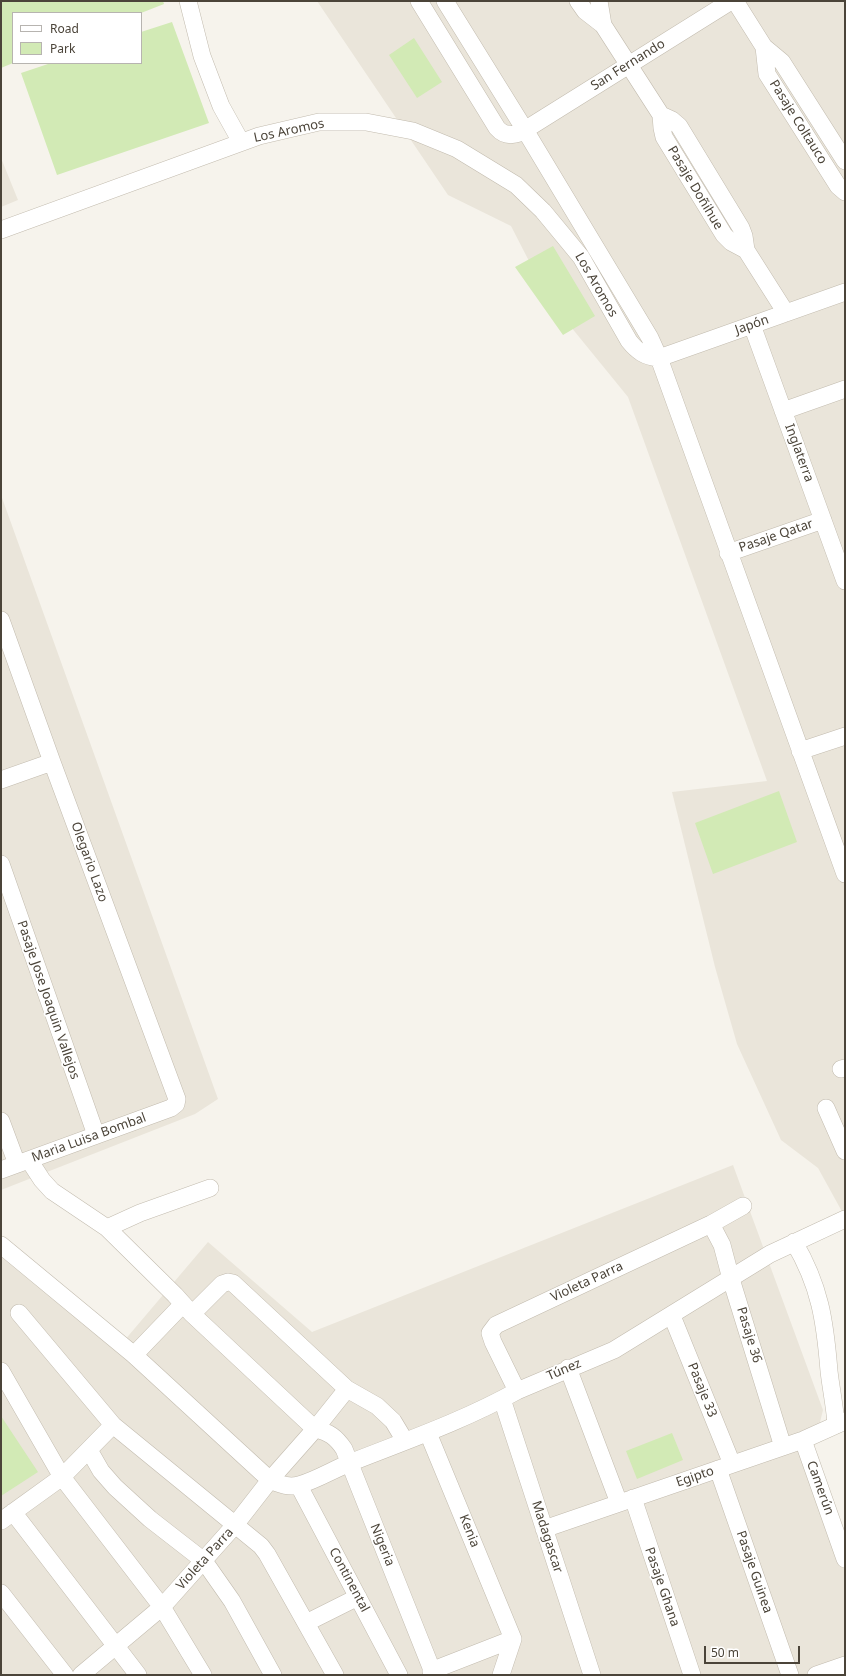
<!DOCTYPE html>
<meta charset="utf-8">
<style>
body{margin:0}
#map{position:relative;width:846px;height:1676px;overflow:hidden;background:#f6f3ec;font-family:"Noto Sans",sans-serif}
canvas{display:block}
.frame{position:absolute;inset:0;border:2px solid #4b4439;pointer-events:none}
.legend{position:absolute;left:12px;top:12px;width:130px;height:52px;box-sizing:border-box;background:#fff;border:1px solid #b7b4b0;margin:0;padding:5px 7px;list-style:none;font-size:12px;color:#4b4439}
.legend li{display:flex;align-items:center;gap:8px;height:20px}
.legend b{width:20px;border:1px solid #b7b4b0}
.scale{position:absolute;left:704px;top:1646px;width:96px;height:18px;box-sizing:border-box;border:2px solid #4b4439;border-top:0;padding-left:5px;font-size:12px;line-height:14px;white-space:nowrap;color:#4b4439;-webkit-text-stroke:3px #fff;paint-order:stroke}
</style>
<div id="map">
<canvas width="846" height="1676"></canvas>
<div class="frame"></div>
<ul class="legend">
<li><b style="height:5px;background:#fff"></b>Road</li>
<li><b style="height:11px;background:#d2eab5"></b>Park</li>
</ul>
<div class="scale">50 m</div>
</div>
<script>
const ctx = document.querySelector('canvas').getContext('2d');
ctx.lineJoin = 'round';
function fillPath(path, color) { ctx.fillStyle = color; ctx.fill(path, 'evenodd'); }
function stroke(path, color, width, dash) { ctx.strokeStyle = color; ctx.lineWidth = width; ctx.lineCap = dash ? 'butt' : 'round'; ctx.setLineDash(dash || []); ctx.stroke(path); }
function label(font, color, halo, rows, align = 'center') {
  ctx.font = font + ' "Noto Sans",sans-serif'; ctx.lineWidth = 3.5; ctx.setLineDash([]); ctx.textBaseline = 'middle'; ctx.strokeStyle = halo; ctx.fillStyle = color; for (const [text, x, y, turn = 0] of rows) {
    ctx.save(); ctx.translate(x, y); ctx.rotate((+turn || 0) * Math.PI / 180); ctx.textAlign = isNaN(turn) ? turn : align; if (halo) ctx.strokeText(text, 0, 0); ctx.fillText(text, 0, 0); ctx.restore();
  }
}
fillPath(new Path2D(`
 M317,1H845V1217L818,1168L781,1140L737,1044L715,967L672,792L767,781L628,397L549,300L511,226L448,195Z
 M1,158L18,200L1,207Z
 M1,495L218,1099L195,1114L1,1190Z
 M733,1165L823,1410L812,1455L845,1546V1675H1V1244L118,1348L208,1242L312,1332Z`), '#eae5da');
fillPath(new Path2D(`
 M1,1H163L164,4L141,13H13V63L1,68Z
 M172,22L209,123L57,175L21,73L51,63H141V32Z
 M414,38L442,82L417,98L389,55Z
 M553,246L595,316L563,335L515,267Z
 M779,791L797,842L713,874L695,823Z
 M1,1416L38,1472L1,1496Z
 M672,1433L683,1460L637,1479L626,1451Z`), '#d2eab5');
const minor = new Path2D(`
 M188,1L202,56L221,106L241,142
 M419,1L497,128C503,135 511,136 520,133L731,1
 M445,1L525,130L650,338L659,358L845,874
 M578,1L585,11L603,25L661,115L662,128L664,137L724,235L731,242L746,250
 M599,1L603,25
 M735,1L764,47L782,62L845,161
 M764,47L767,74L838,186L845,192
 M661,115L672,120L679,126L741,228L744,236L746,250L786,313
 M1,230L259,136L319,122H366L413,131L457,149L516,185L543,211L581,257L629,341C637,351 645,357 659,358L845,292
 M752,325L845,581
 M783,411L845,389
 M728,553L823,520
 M1,620L52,762L177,1099L176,1104L171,1108L1,1170
 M800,751L845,736
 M1,780L52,762
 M1,864L96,1135
 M841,1069L845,1068
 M826,1108L845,1151
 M1,1121L17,1164
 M29,1160L42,1180L52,1191L107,1228L175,1295L192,1314L315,1429
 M711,1224L722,1245L731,1279L783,1447
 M107,1228L140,1213L210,1188
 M794,1242C820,1286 825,1321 829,1371C831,1389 835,1407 836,1425
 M1,1245L134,1355L270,1480C280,1484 288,1488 299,1485C317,1480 334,1469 352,1462C408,1440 465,1420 517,1391L614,1350L770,1254L845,1219
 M19,1313L113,1425L261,1546L267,1554L335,1675
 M672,1316L732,1464
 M134,1355L183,1304
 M568,1368L619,1503
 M1,1371L62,1477L162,1607L203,1675
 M347,1389L377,1406L393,1421L405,1441
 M517,1391L493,1342L490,1333L496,1325L711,1224L743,1206
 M502,1399L592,1675
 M315,1429C329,1432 336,1437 344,1449L434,1675
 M428,1433L513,1639
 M803,1440L845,1559
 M89,1450L101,1471L115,1487L150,1519L204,1561L232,1601L273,1675
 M718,1469L790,1675
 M299,1486L399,1675
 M633,1498L692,1675
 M13,1512L138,1675
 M1,1521L62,1477L113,1425
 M544,1529L803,1440L845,1421
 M1,1593L65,1675
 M306,1623L358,1597
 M431,1671L513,1639L501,1675
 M81,1675L162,1607L235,1525L270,1480L315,1429L347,1389L233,1283L228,1282L222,1284L192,1314
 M816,1675L845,1665`);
stroke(minor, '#c2bbae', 18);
stroke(minor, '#fff', 17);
label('13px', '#4b4439', '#fff', [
 ["San Fernando",628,65,-32],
 ["Pasaje Coltauco",798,122,58],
 ["Los Aromos",289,131,-12],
 ["Pasaje Doñihue",695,188,59],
 ["Los Aromos",596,285,60],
 ["Japón",752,325,-19],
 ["Inglaterra",799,453,70],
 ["Pasaje Qatar",776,536,-19],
 ["Olegario Lazo",89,862,70],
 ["Pasaje Jose Joaquin Vallejos",48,1000,71],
 ["Maria Luisa Bombal",89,1138,-20],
 ["Violeta Parra",587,1282,-25],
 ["Pasaje 36",749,1335,73],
 ["Túnez",564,1370,-23],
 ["Pasaje 33",702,1390,68],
 ["Egipto",695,1477,-19],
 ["Camerún",820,1488,70],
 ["Kenia",469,1531,68],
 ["Madagascar",547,1537,72],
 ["Nigeria",382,1545,68],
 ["Violeta Parra",205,1559,-48],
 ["Pasaje Guinea",754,1572,71],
 ["Continental",349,1580,62],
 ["Pasaje Ghana",662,1587,71]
]);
</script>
